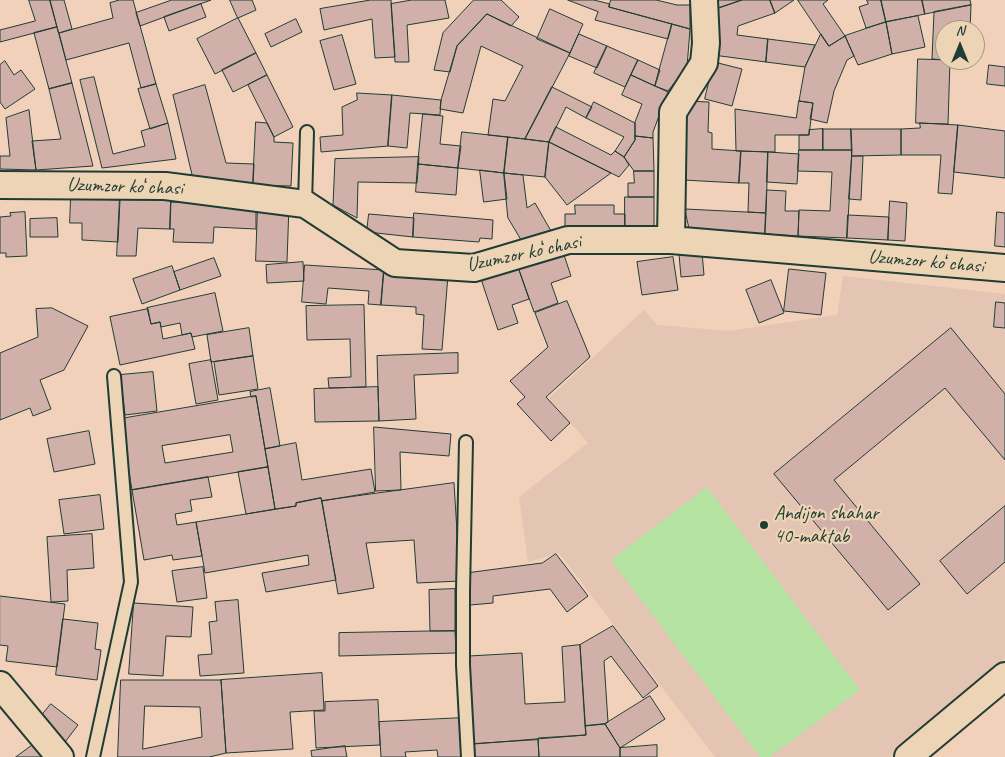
<!DOCTYPE html>
<meta charset="utf-8">
<style>
body{margin:0}
#map{position:relative;width:1005px;height:757px;overflow:hidden;background:#f1d1ba;font-family:Caveat,sans-serif}
canvas{display:block}
.north{position:absolute;left:935px;top:20px;width:50px;height:50px;box-sizing:border-box;background:#edd4b5;border:1px solid #9b9881;border-radius:50%;rotate:0deg;font-size:14px;font-weight:700;line-height:20px;text-align:center;color:#1f3d34}
.north::after{content:'';display:block;margin:auto;width:18px;height:22px;background:#1f3d34;clip-path:polygon(50% 0,100% 100%,50% 72%,0 100%)}
</style>
<div id="map">
<canvas width="1005" height="757"></canvas>
<div class="north">N</div>
</div>
<script>
const ctx = document.querySelector('canvas').getContext('2d');
ctx.lineJoin = 'round';
function fillPath(path, color) { ctx.fillStyle = color; ctx.fill(path, 'evenodd'); }
function stroke(path, color, width, dash) { ctx.strokeStyle = color; ctx.lineWidth = width; ctx.lineCap = dash ? 'butt' : 'round'; ctx.setLineDash(dash || []); ctx.stroke(path); }
function label(font, color, halo, rows, align = 'center') {
  ctx.font = font + ' Caveat,sans-serif'; ctx.lineWidth = 4.5; ctx.setLineDash([]); ctx.textBaseline = 'middle'; ctx.strokeStyle = halo; ctx.fillStyle = color; for (const [text, x, y, turn = 0] of rows) {
    ctx.save(); ctx.translate(x, y); ctx.rotate((+turn || 0) * Math.PI / 180); ctx.textAlign = isNaN(turn) ? turn : align; if (halo) ctx.strokeText(text, 0, 0); ctx.fillText(text, 0, 0); ctx.restore();
  }
}
fillPath(new Path2D(`
 M843,276L1005,294V658L890,757H715L559,553L528,562L519,497L588,443L549,398L644,310L657,325L729,331L837,315Z`), '#e4c4b2');
fillPath(new Path2D(`
 M707,487L860,690L770,757H760L611,560Z`), '#b5e3a1');
const building = new Path2D(`
 M29,0H50L57,27L0,42V30L35,21Z
 M50,0H64L72,29L59,33Z
 M120,0H133L156,84L141,88L129,43L66,60L59,33L113,18L110,3Z
 M172,0H211L140,26L136,13Z
 M230,0H252L256,10L238,18Z
 M371,0H391L395,57L375,58L372,19L324,30L320,9Z
 M412,0H445L449,18L407,25L409,62H395L391,4Z
 M474,0H501L519,17L511,26L487,14L457,46L450,72L434,70L443,33Z
 M568,0H594L610,4L609,7L672,24L668,39L595,20L598,12Z
 M611,0H656L677,5H690V29L609,7Z
 M712,0H742L713,10Z
 M742,0H770L775,13L738,26L737,35L768,39L766,62L713,55V10Z
 M770,0H794L775,13Z
 M798,0H828L823,4L845,36L829,46Z
 M867,0H881L886,22L866,28L859,7L868,4Z
 M881,0H922L925,14L886,22Z
 M922,0H970L971,5L925,14Z
 M201,4L206,17L169,31L164,17Z
 M971,5L970,30H945V60L932,59L934,12Z
 M550,9L583,24L570,53L537,39Z
 M487,14L570,53L525,139L488,135L493,99L505,101L523,66L481,46L463,113L440,109L441,100L457,46Z
 M918,16L925,47L892,54L886,22Z
 M238,18L256,53L215,74L197,39Z
 M296,19L302,32L271,47L265,34Z
 M886,22L892,54L858,65L845,36Z
 M672,24L690,29L687,67L668,91L655,86Z
 M57,27L72,83L49,89L34,33Z
 M579,34L607,46L597,68L569,56Z
 M821,34L829,46L845,36L854,56L847,60L834,91L827,123L810,119L813,103L799,101L805,67Z
 M342,35L356,84L334,90L320,41Z
 M768,39L815,45L805,67L766,62Z
 M607,46L638,60L625,87L594,73Z
 M256,53L267,75L233,92L222,70Z
 M918,59L950,60L948,124L916,123Z
 M638,60L660,70L655,86L631,75Z
 M5,61L14,75L21,70L35,89L5,109L0,102V65Z
 M714,62L742,69L732,106L705,99Z
 M989,65L1005,67V86L987,84Z
 M267,75L293,127L274,137L248,85Z
 M631,75L668,92L653,132V138L635,136V122L642,104L622,95Z
 M94,77L113,154L145,146L141,131L168,123L176,159L102,168L80,80Z
 M72,83L93,166L36,170L32,141L61,139L49,89Z
 M156,84L168,123L150,129L138,89Z
 M205,85L226,163L254,164L253,185L194,183L173,95Z
 M552,87L592,107L586,118L566,107L549,142L525,139Z
 M357,93L392,95L388,146L321,152L320,137L343,135L342,107L357,100Z
 M392,95L441,100L440,115L410,113L407,148L388,146Z
 M686,101L709,102L708,132L712,133V149L741,151L739,183L683,180Z
 M799,101L813,103L809,135H775V152L736,151L735,109L796,118Z
 M594,102L635,123V140L624,157L615,151L624,137L586,118Z
 M29,110L36,170L0,169V156H10L6,118Z
 M423,114L443,116L440,144L461,146L458,168L418,164Z
 M256,122L267,123L274,137V142L293,143L291,186L253,185Z
 M920,123L958,125L952,194L938,193L941,155H901V129L920,128Z
 M958,125L1005,131V178L954,172Z
 M556,127L611,155L615,151L624,157L629,165L619,177L549,142Z
 M823,129V150H799V135H809V130Z
 M823,129H851L852,150H823Z
 M851,129H901V155L852,156Z
 M462,132L508,137L504,173L458,168Z
 M635,136L653,138L654,171H634L624,157L635,140Z
 M508,137L549,142L545,177L504,173Z
 M549,142L611,173L567,205L545,177Z
 M799,150H852L847,238L798,236L799,210L830,211L832,172L798,171Z
 M741,151L768,152L766,213L748,212L749,183H739Z
 M768,152L799,154L797,184L767,182Z
 M852,156H863L861,200L849,199Z
 M419,157L417,183L358,182L357,218L333,205L335,159Z
 M418,164L458,168L456,195L416,192Z
 M480,170L504,173L507,199L484,202Z
 M634,171H654V197H628V183H634Z
 M504,173L523,175L527,208L535,203L551,231L524,245L508,218Z
 M767,190L786,191L785,211H799L798,236L765,234Z
 M120,197L171,199L170,229L138,228L136,256H117Z
 M625,197H654V228H625Z
 M71,198L120,200L118,242L82,240V223H70Z
 M890,201L907,203L905,241L888,240Z
 M171,202L256,205V229L214,227L213,243L173,242L174,229H170Z
 M258,204L289,205L287,262L256,261Z
 M575,205H614V214H625V228H565V214H575Z
 M685,209L766,213L765,234L690,231Z
 M25,212L27,256L6,257V253H0V217L11,216L10,213Z
 M997,212L1005,213V247L995,246Z
 M414,213L493,220L492,239L480,238L479,242L413,237Z
 M369,214L414,218L413,237L367,232Z
 M848,215L889,217L888,240L847,238Z
 M57,218L58,237H30V219Z
 M563,252L571,276L551,283L558,303L534,312L518,267Z
 M702,252L704,275L681,277L679,254Z
 M673,257L678,290L642,295L637,262Z
 M214,258L221,276L180,290L174,272Z
 M303,262L304,281L267,283L266,265Z
 M305,265L384,270L381,305L368,304L369,291L328,288L326,304L302,302Z
 M172,266L180,290L142,304L133,279Z
 M518,267L529,299L512,305L518,323L498,330L481,279Z
 M789,269L826,273L821,315L784,311Z
 M384,270L448,275L442,350L422,349L424,315L416,314V307L381,305Z
 M771,280L784,313L759,323L746,290Z
 M215,293L223,331L192,337L191,333L182,335L180,323L161,327L160,322L151,324L147,308Z
 M567,301L590,357L546,397L570,423L551,441L517,404L525,397L510,381L548,347L535,313Z
 M996,302L1005,303V328L994,327Z
 M364,305L366,387L329,388L328,378L351,377L350,339L307,340L306,306Z
 M52,308L88,326L64,370L40,380L51,409L33,416L30,408L0,420V353L38,337L36,309Z
 M148,309L151,324L160,322L163,339L191,333L195,349L120,365L110,317Z
 M249,328L253,356L211,362L207,335Z
 M951,328L1005,394V460L945,388L834,480L920,584L888,610L774,474Z
 M458,353V373L414,375L416,419L379,421L377,356Z
 M253,356L258,389L219,395L214,362Z
 M211,360L218,400L196,404L189,364Z
 M153,372L157,411L125,415L120,375Z
 M378,387L379,421L315,422L314,389Z
 M270,388L280,446L265,449L256,396L251,397L250,392Z
 M256,396L268,467L132,490L120,419ZM230,435L233,452L165,463L162,446Z
 M374,427L451,434L449,456L400,452L401,490L376,491Z
 M89,431L95,464L54,472L47,439Z
 M296,443L302,480L371,469L375,492L322,501L321,498L296,503V506L275,509L265,449Z
 M268,467L275,509L246,514L238,472Z
 M208,477L212,497L190,500L192,511L175,514L177,525L196,522L202,556L173,560L172,555L144,560L132,490Z
 M454,483L460,581L417,583L414,540L366,543L374,588L338,594L322,501Z
 M100,495L104,529L64,534L59,500Z
 M321,498L336,580L266,592L262,573L309,565L308,555L205,573L196,522L296,506V503Z
 M1005,506V562L967,594L940,561Z
 M92,534L94,568L67,570L68,601L51,602L47,537Z
 M556,554L588,596L567,612L550,589L493,596V603L470,605L466,573L542,563Z
 M203,567L207,598L177,602L172,571Z
 M455,589V631H430L429,590Z
 M0,596L65,604L57,667L6,661L8,646L0,645Z
 M238,600L244,673L200,676L198,655L212,654L209,622L217,621L215,602Z
 M134,603L193,607L191,637L166,636L163,676L129,674Z
 M63,619L98,623L95,649L101,650L97,680L56,675Z
 M613,626L658,686L643,698L611,656L604,661L608,722L605,724L585,726L580,645Z
 M455,631L456,653L339,656V633Z
 M580,645L586,735L474,744L469,656L522,653L525,704L565,702L562,647Z
 M322,673L324,710L290,712L293,749L226,753L221,680Z
 M121,680H221L226,753L209,757H118ZM145,706L200,707L202,737L143,749Z
 M650,696L665,719L620,748L605,724Z
 M378,700L380,745L316,748L314,711H325V702Z
 M51,704L78,725L65,742L38,720Z
 M463,718L465,757H438L437,750L405,752L406,757H381L379,722Z
 M605,724L620,748V757H539L538,738L586,735L585,726Z
 M538,740L539,757H475L474,744Z
 M34,744L44,757H16Z
 M657,745V757H620V748Z
 M345,746L347,757H312L311,751Z`);
fillPath(building, '#d2b0aa');
stroke(building, '#1f3d34', 1);
const service = new Path2D(`
 M305,204L307,132
 M466,442L463,591V665L468,757
 M93,757L131,582L114,376`);
const minor = new Path2D(`
 M0,185L165,186L305,204L395,263L474,268L568,240H671L1005,268
 M671,240L673,112L704,63L706,43L704,0
 M0,685L60,757
 M908,757L1005,676`);
stroke(service, '#1f3d34', 16);
stroke(minor, '#1f3d34', 30);
stroke(service, '#edd4b5', 12);
stroke(minor, '#edd4b5', 26);
for (const [x, y, r, color] of [
 [764,525,5,"#1f3d34"]
]) { const dot = new Path2D(); dot.arc(x, y, r, 0, 2 * Math.PI); ctx.fillStyle = color; ctx.fill(dot); stroke(dot, '#edd4b5', 2); }
label('20px', '#1f3d34', '#edd4b5', [
 ["Uzumzor koʻchasi",125,187,2],
 ["Uzumzor koʻchasi",524,254,-12],
 ["Uzumzor koʻchasi",926,262,5]
]);
label('20px', '#1f3d34', '#edd4b5', [
 ["Andijon shahar",774,514],
 ["40-maktab",774,537]
], 'left');
</script>
